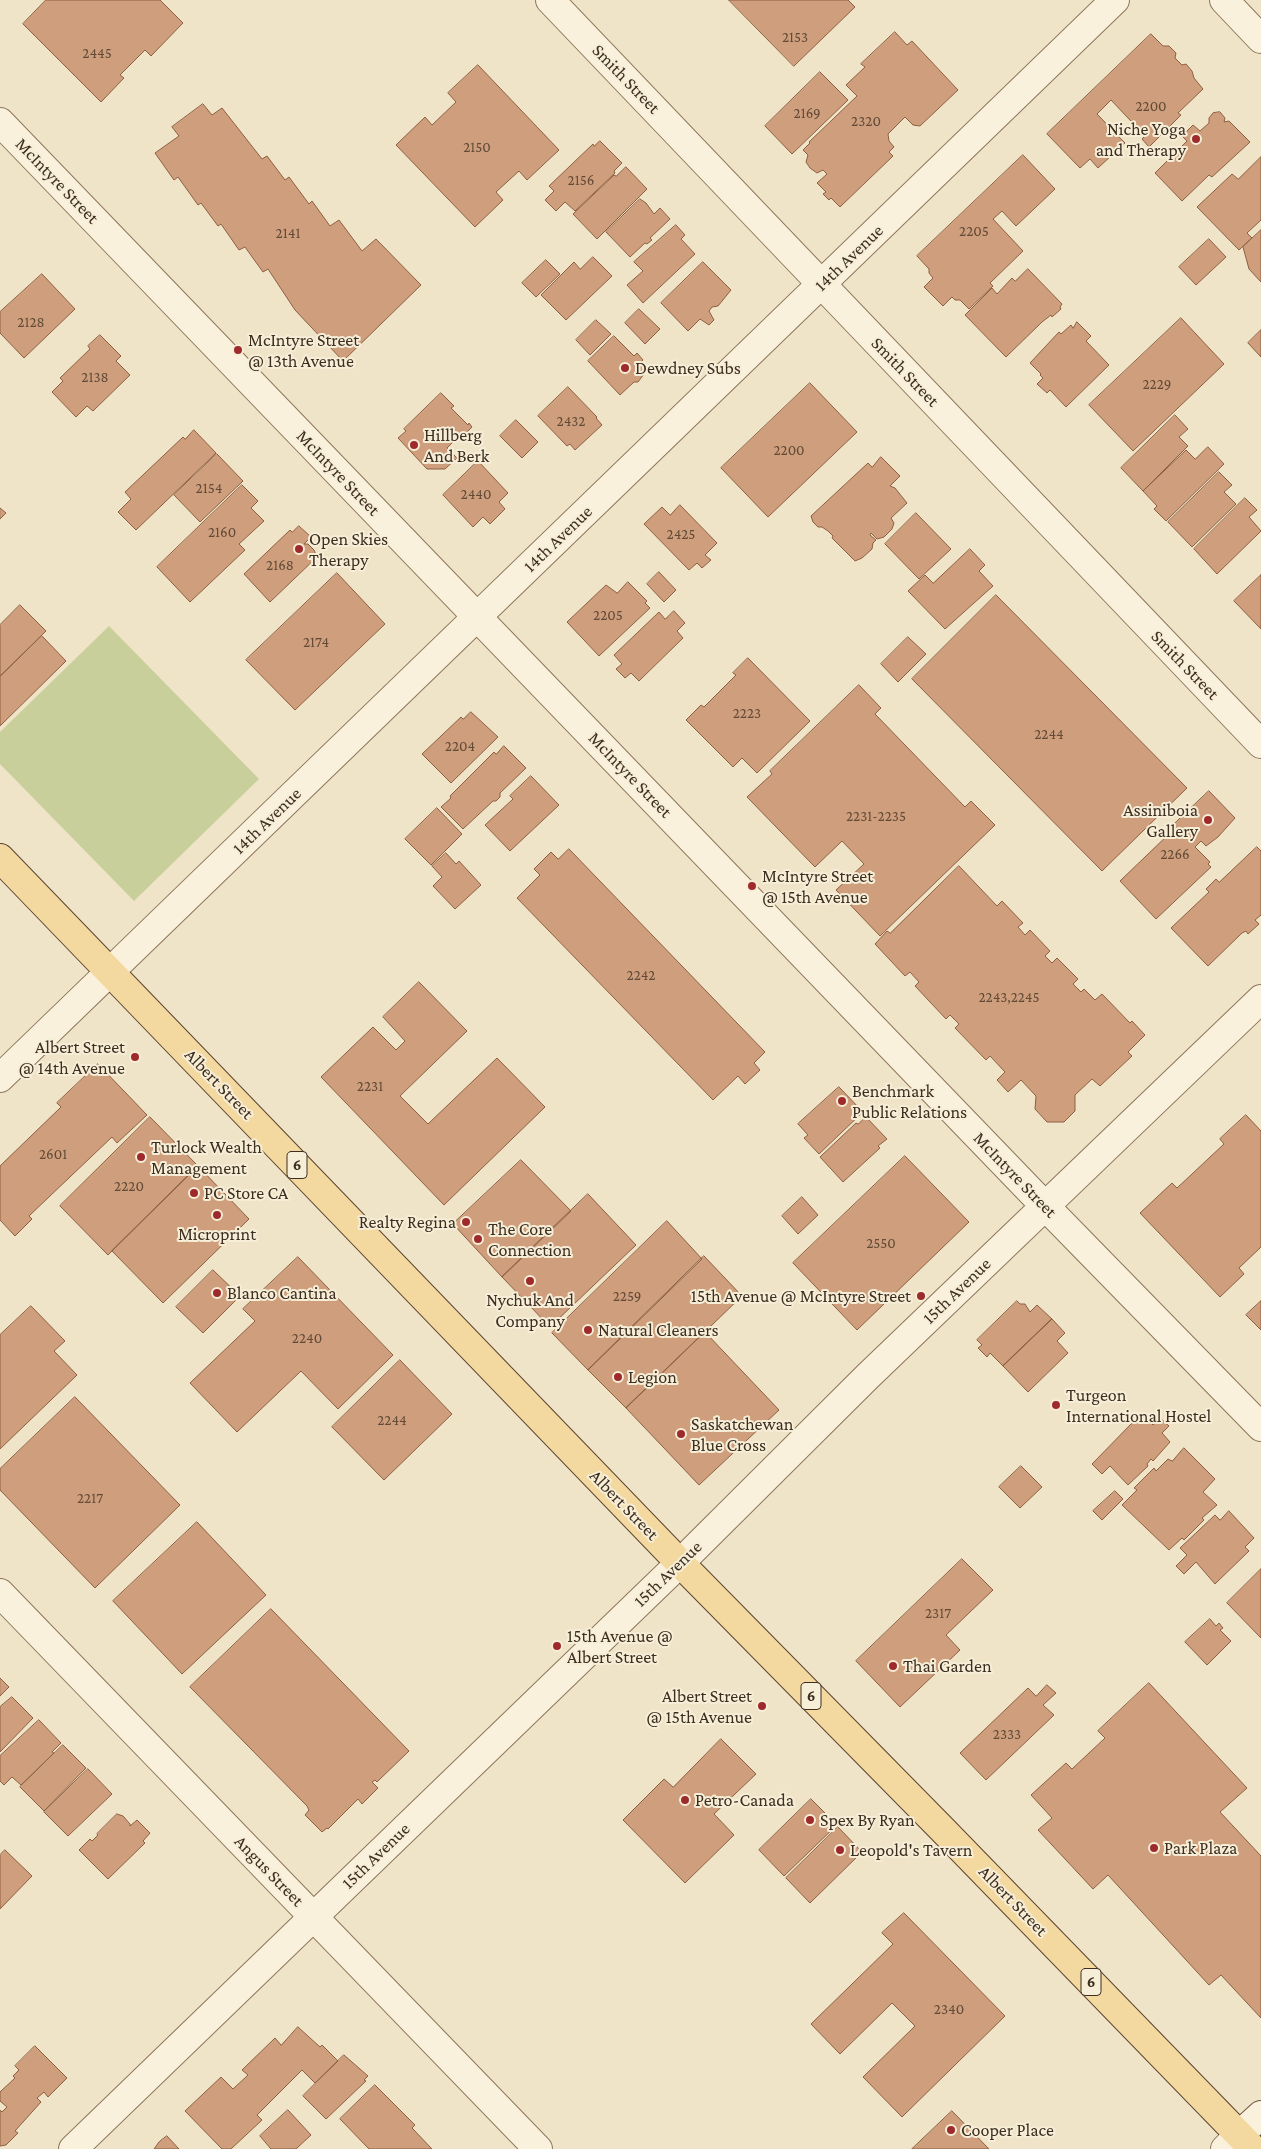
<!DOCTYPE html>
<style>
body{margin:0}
canvas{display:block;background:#f0e4c8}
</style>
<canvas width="1261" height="2149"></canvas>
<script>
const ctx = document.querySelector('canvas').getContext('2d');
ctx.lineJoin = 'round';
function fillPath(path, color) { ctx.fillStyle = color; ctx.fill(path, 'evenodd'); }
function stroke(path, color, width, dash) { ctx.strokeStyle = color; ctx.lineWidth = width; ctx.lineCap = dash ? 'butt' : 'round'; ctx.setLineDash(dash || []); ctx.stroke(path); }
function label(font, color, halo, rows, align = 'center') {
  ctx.font = font + ' "Crimson Pro",serif'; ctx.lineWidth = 4; ctx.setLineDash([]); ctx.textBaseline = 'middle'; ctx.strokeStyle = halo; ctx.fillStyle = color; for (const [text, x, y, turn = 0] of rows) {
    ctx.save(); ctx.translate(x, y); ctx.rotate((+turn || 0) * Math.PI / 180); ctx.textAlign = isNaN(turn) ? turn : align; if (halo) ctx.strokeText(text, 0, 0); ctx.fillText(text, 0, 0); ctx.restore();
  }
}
fillPath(new Path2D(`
 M109,626L259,779L134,901L0,764V732Z`), '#c9cf9b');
const building = new Path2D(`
 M46,0H160L183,23L151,56L145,50L120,75L124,78L101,102L23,24Z
 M729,0H848L855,7L794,66Z
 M895,32L907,45L912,41L958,90L920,126L913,125L905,117L888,134L889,141L894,147L889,152L893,156L840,207L831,198L829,200L823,194L826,192L817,183L827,174L823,170L817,173L810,168L806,162L808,155L803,150L810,143L809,142L857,96L846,85L865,67L861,64Z
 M1151,34L1163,46H1169L1176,53L1175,58L1182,65L1186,64L1192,71L1194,78L1203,89L1178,113L1181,115L1149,147L1142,139L1145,136L1111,100L1097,114L1125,143L1098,168L1090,159L1080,168L1047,134Z
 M478,65L559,150L527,180L519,171L496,192L503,200L475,227L396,145L425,117L432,125L456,102L448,93Z
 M820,72L848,100L792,154L765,126Z
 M203,104L212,115L222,108L262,159L267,156L285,180L289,177L309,204L312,201L330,226L339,220L362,251L376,239L421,285L343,361L295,310L268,269L263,272L245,247L239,250L221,224L218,226L201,203L198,205L178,177L174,180L155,153L179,136L172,127Z
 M1220,112L1225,118L1224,122L1229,121L1250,142L1212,177L1209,175L1182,201L1155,173L1187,141L1182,136L1193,125L1200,131L1209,123V118L1213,113Z
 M600,141L622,163L614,171L615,173L575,211L565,202L556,211L545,200L554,191L549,186L593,144L594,146Z
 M1023,155L1055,189L1016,226L1002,211L993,219L1023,251L990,283L993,286L969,309L960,300H955L952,297L943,306L924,287L933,278L929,273V269L917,256Z
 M1261,157V220L1247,233L1252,238L1239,250L1197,207L1232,174L1238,179Z
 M626,167L647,189L597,239L573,214L614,175L616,176Z
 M640,199L646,203L654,214L660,208L670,219L650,238L652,240L647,244L645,243L630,257L606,232Z
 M676,225L685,235L681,239L695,254L643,303L627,285L643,271L634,262Z
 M1261,230V282L1249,269L1243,247Z
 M1209,239L1226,257L1196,285L1179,267Z
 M593,257L612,276L566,320L541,295L574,262L580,269Z
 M546,260L560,274L536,297L522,283Z
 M703,262L731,290L718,306L712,307L709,311L714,320L709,325L700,319L688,331L661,303Z
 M1028,269L1062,304L1060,307L1061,309L1052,317L1051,315L1042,322L1006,357L965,315L992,288L997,294L1012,278L1015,281Z
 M42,274L75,309L24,358L0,333V312Z
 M639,309L660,329L645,344L625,323Z
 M1181,318L1224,364L1133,451L1089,405Z
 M596,320L611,334L590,355L576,340Z
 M1077,322L1091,336L1086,341L1109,365L1066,407L1050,390L1047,393L1037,384L1043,378L1040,375L1041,374L1030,363L1059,332L1061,334L1071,325L1073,328Z
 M1261,330V357L1248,343Z
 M100,335L121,356L116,361L130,375L93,411L87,406L76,417L52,392L63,381L60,378L90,349L88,346Z
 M614,336L634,356L637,353L643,360L640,363L647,370L638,382H634L620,395L588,361Z
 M810,383L857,432L768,517L721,468Z
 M568,387L597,417L596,418L602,425L575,450L570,444L567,446L538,416Z
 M441,393L454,406L451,408L468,425L469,423L472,427L457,442L455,440L447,448L457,458L445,469H427L398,438L406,431L404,429Z
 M1175,415L1188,429L1179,437L1188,446L1143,491L1121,468Z
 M516,420L538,442L522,458L500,436Z
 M194,430L216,453L136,530L118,512L131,499L125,492L183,437L185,439Z
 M1208,447L1224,464L1166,521L1154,509L1157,506L1143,491L1186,450L1195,459Z
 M217,454L243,481L200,522L174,495Z
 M881,457L900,476L890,486L895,488L907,503L891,518L894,523L892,529L884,537L877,539L871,533L870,535L876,540L873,543L872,549L862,558L855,561L832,538L833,536L828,531L822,527H818L813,522L811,516L868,463L872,467Z
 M478,461L508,493L499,502L505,509L490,524L483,517L473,527L443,495Z
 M1219,472L1232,485L1224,492L1236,504L1192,547L1168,522Z
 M242,485L258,501L251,508L264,521L239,544L245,550L190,602L157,567Z
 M1245,498L1257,510L1249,517L1261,531L1217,574L1194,549Z
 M680,505L717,543L705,555L711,560L702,568L697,563L689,570L644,524L662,507L670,515Z
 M0,508L6,513L0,519Z
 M916,513L951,549L919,579L885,544Z
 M299,526L311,537L304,544H308L314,550L317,557L270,602L244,574L290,530L292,532Z
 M970,549L985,565L979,571L993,586L945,629L908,591L925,575L933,583Z
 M659,572L676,590L664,602L647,584Z
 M337,573L385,624L295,710L246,660Z
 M1261,575V629L1234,601Z
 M628,582L647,601L645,603L650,608L599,656L567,622L606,585L617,593Z
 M996,595L1187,788L1102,871L912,679Z
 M20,605L46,631L0,676V625Z
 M674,611L685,623L677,631L683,638L639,681L631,673L625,678L616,669L622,664L614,655L659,612L665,619Z
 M42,636L66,661L0,726V677Z
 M908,637L926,654L898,682L881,664Z
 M748,658L810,721L757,773L742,758L733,767L686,720L701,705L704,707L736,675L733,673Z
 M859,685L881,708L875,714L965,807L971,801L995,825L880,936L836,890L864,864L842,841L815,867L747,797L772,774L770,771Z
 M471,712L498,737L451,783L422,754L461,717L463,719Z
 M504,746L526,768L500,793V797L496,801H493L463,829L441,807L451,798L450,796L494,752L496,754Z
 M531,776L559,805L510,851L485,825L513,799L510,796Z
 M1209,791L1235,818L1218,837L1206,846L1201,841L1195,847L1210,862L1208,864L1211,867L1156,919L1120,881L1171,832L1168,830Z
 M437,808L462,834L431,865L405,839Z
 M1257,847L1261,851V915L1255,920L1259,924L1248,934L1246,931L1242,933L1208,966L1171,928L1209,892L1206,889L1216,879L1219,882Z
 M569,849L765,1052L754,1063L760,1070L745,1084L738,1076L713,1100L517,898L540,875L534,869L551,852L558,859Z
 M446,853L456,864L459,861L481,885L455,909L433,886L442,877L432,866Z
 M959,866L997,906L1002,901L1023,923L1018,927L1025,935L1030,930L1050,951L1045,956L1052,963L1057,958L1078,979L1073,984L1081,992L1084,989L1095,1000L1102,994L1130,1023L1132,1021L1145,1035L1128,1052L1132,1056L1100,1086L1092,1079L1075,1095V1111L1064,1122H1047L1035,1109L1036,1096L1021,1080L1008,1092L997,1080L1005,1072L990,1056L986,1060L955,1028L959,1024L950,1015L946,1019L915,986L919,982L910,972L905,976L875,944L887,931L890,933Z
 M419,982L467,1031L400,1096L428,1124L497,1058L545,1107L444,1205L321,1077L373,1027L396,1050L405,1041L383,1017Z
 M98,1064L147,1115L117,1143L112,1137L29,1216L32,1219L15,1236L0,1220V1166L61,1107L57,1103Z
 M839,1087L863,1112L819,1154L804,1138L808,1135L798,1124Z
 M1246,1115L1261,1131V1247L1239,1268L1244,1274L1220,1297L1140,1213L1172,1183L1177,1188L1224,1144L1220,1139Z
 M150,1117L198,1166L108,1255L60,1206Z
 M866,1117L887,1139L878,1146L880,1148L843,1182L820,1157L856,1123L858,1124Z
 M905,1156L969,1222L857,1330L793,1263Z
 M521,1160L571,1211L502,1277L453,1224Z
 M198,1166L249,1219L163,1303L112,1251Z
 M588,1194L636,1245L550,1327L502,1277Z
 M802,1197L818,1215L798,1234L782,1216Z
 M667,1221L702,1259L588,1370L552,1333Z
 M704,1256L742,1296L626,1408L588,1370Z
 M298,1257L393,1355L338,1409L301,1371L237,1432L190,1383L255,1321L243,1309Z
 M213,1270L240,1296L203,1333L176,1307Z
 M1017,1301L1020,1304H1025L1030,1312L1037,1305L1052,1319L1003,1366L990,1353L987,1357L978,1348L982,1345L977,1340Z
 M1261,1301V1330L1246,1315Z
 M31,1306L65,1341L54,1351L77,1375L0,1449V1335Z
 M1052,1319L1065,1333L1057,1341L1068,1353L1028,1392L1003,1366Z
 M705,1332L779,1410L699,1485L626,1408Z
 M400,1360L452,1414L384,1480L332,1427Z
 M75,1397L180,1505L95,1588L0,1490V1469Z
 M1143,1414L1153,1425L1160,1418L1169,1426L1162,1433L1170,1442L1153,1461L1151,1459L1147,1464L1148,1466L1128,1485L1110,1466L1102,1474L1092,1464L1134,1421L1136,1422Z
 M1184,1448L1215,1479L1203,1492L1217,1505L1202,1518L1204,1520L1184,1540L1182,1538L1169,1550L1122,1505L1137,1490L1134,1488L1154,1468L1156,1471L1168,1459L1172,1461Z
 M1021,1466L1042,1487L1020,1508L999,1487Z
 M1115,1491L1123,1499L1102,1520L1093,1511Z
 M1229,1511L1254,1538L1245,1547L1249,1551L1215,1584L1196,1562L1184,1574L1176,1566L1187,1555L1180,1548L1215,1515L1220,1520Z
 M197,1522L266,1595L182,1674L113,1601Z
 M962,1559L993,1590L946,1635L960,1650L900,1707L856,1661Z
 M1261,1569V1638L1227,1603Z
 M271,1609L409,1751L377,1782L375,1780L372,1782L378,1788L362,1804L358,1799L328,1829L327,1828L322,1832L305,1815L309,1810L307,1806L190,1687Z
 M1210,1619L1216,1626L1219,1623L1223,1628L1220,1630L1231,1641L1207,1665L1185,1642Z
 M0,1678L9,1687L0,1696Z
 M1149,1683L1247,1788L1220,1812L1261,1856V2018L1221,1975L1209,1985L1108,1875L1093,1889L1038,1830L1052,1818L1031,1795L1066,1763L1072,1769L1105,1738L1098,1731Z
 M1047,1685L1056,1693L1043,1705L1054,1715L986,1780L960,1753L1028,1688L1036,1696Z
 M12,1697L33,1718L0,1752V1707Z
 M39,1720L61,1743L52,1752L54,1753L21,1785L12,1777L4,1785L0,1781V1756Z
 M721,1739L756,1774L714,1814L734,1835L685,1883L623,1820L664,1779L673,1787Z
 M63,1745L86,1768L44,1811L20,1787Z
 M88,1769L112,1794L68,1836L44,1812Z
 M811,1799L837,1825L784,1876L759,1850Z
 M117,1814L123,1816L130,1824V1826L137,1820L150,1833L143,1841L145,1843L108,1879L79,1850L90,1839L92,1841L98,1835L97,1834Z
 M838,1827L862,1852L810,1903L786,1878Z
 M5,1850L32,1876L0,1909V1855Z
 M904,1913L1005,2016L902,2117L863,2077L915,2026L892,2003L840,2054L811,2024L893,1944L882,1933Z
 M298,2027L320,2047L322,2045L338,2061L315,2083L302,2070L257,2115L262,2120L231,2149H222L185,2111L221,2077L233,2089L248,2075L242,2070L275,2038L281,2045Z
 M35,2046L67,2078L48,2097L44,2092L37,2098L41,2102L15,2131L18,2133L6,2145L0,2146V2110L2,2112L7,2107L0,2101V2092L15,2078L13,2076L19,2070L15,2066Z
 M344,2055L368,2076L364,2080L366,2081L326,2119L303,2096Z
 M375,2085L415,2125L412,2128L432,2149H369L340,2119Z
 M288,2110L311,2135L296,2149H271L260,2136Z
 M952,2111L989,2149H912Z
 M167,2136L179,2149H154L159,2142Z`);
fillPath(building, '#cf9f7d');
stroke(building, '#8d5f41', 1);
const minor = new Path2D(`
 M550,0L1261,744
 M1224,0L1261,39
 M0,122L1045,1206L1261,1427
 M0,1078L1115,0
 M0,1593L538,2149
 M73,2149L680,1563L868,1376L1261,999`);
const tertiary = new Path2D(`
 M1225,2149L1239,2135`);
const secondary = new Path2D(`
 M1239,2135L1261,2115`);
const primary = new Path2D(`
 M0,858L680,1563L942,1829L1253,2149`);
stroke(minor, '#8d765c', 30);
stroke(tertiary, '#8d765c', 30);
stroke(secondary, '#6f573f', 30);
stroke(primary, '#5b4430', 30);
stroke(minor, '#faf1dc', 28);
stroke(tertiary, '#faf1dc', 28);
stroke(secondary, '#faf1dc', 28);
stroke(primary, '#f3d9a0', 28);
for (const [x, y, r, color] of [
 [1196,139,5,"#9e2a2b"],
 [238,350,5,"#9e2a2b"],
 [625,368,5,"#9e2a2b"],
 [414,445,5,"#9e2a2b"],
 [299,549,5,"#9e2a2b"],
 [1208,820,5,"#9e2a2b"],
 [752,886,5,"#9e2a2b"],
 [135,1057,5,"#9e2a2b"],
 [842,1101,5,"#9e2a2b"],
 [141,1157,5,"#9e2a2b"],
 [194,1193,5,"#9e2a2b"],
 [217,1215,5,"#9e2a2b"],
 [466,1222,5,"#9e2a2b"],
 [478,1239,5,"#9e2a2b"],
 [530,1281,5,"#9e2a2b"],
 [217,1293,5,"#9e2a2b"],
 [921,1296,5,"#9e2a2b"],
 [588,1330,5,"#9e2a2b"],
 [618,1377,5,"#9e2a2b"],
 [1056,1405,5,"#9e2a2b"],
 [681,1434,5,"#9e2a2b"],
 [557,1646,5,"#9e2a2b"],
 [893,1666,5,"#9e2a2b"],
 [762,1706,5,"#9e2a2b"],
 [685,1800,5,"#9e2a2b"],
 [810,1820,5,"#9e2a2b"],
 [1154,1848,5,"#9e2a2b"],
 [840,1850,5,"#9e2a2b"],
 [951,2130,5,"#9e2a2b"]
]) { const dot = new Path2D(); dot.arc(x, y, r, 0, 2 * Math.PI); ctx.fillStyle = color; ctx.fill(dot); stroke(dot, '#f7eed8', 2); }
label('15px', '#624a37', null, [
 ["2153",795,37],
 ["2445",97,53],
 ["2200",1151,106],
 ["2169",807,113],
 ["2320",866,121],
 ["2150",477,147],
 ["2156",581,180],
 ["2205",974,231],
 ["2141",288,233],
 ["2128",31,322],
 ["2138",95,377],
 ["2229",1157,384],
 ["2432",571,421],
 ["2200",789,450],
 ["2154",209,488],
 ["2440",476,494],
 ["2160",222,532],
 ["2425",681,534],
 ["2168",280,565],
 ["2205",608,615],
 ["2174",316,642],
 ["2223",747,713],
 ["2244",1049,734],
 ["2204",460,746],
 ["2231-2235",876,816],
 ["2266",1175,854],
 ["2242",641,975],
 ["2243,2245",1009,997],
 ["2231",370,1086],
 ["2601",53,1154],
 ["2220",129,1186],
 ["2550",881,1243],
 ["2259",627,1296],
 ["2240",307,1338],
 ["2244",392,1420],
 ["2217",90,1498],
 ["2317",938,1613],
 ["2333",1007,1734],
 ["2340",949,2009]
]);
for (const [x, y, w] of [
 [297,1165,20],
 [811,1696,20],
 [1091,1982,20]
]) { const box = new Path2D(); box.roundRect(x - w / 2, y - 13.5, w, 27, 4); ctx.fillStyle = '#f7eed8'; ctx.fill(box); stroke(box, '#3d2e20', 1); }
label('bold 16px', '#3d2e20', null, [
 ["6",297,1165],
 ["6",811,1696],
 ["6",1091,1982]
]);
label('18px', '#3d2e20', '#f7eed8', [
 ["Smith Street",626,79,46],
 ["McIntyre Street",57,181,46],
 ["14th Avenue",849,258,-44],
 ["Smith Street",905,372,46],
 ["McIntyre Street",338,473,46],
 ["14th Avenue",558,539,-44],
 ["Smith Street",1185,665,46],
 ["McIntyre Street",630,775,46],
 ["14th Avenue",267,821,-44],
 ["Albert Street",219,1084,46],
 ["McIntyre Street",1015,1175,46],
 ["15th Avenue",957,1291,-44],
 ["Albert Street",624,1505,46],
 ["15th Avenue",668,1574,-44],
 ["15th Avenue",376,1856,-44],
 ["Angus Street",269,1871,46],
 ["Albert Street",1013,1901,46]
]);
label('18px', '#3d2e20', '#f7eed8', [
 ["Niche Yoga",1186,129,"right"],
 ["and Therapy",1186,150,"right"],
 ["McIntyre Street",248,340],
 ["@ 13th Avenue",248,361],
 ["Dewdney Subs",635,368],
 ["Hillberg",424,435],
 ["And Berk",424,456],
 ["Open Skies",309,539],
 ["Therapy",309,560],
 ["Assiniboia",1198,810,"right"],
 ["Gallery",1198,831,"right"],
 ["McIntyre Street",762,876],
 ["@ 15th Avenue",762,897],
 ["Albert Street",125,1047,"right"],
 ["@ 14th Avenue",125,1068,"right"],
 ["Benchmark",852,1091],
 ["Public Relations",852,1112],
 ["Turlock Wealth",151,1147],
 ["Management",151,1168],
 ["PC Store CA",204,1193],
 ["Realty Regina",456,1222,"right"],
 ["The Core",488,1229],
 ["Connection",488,1250],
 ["Microprint",217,1234,"center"],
 ["Blanco Cantina",227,1293],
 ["15th Avenue @ McIntyre Street",911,1296,"right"],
 ["Nychuk And",530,1300,"center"],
 ["Company",530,1321,"center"],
 ["Natural Cleaners",598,1330],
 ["Legion",628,1377],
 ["Turgeon",1066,1395],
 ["International Hostel",1066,1416],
 ["Saskatchewan",691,1424],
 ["Blue Cross",691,1445],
 ["15th Avenue @",567,1636],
 ["Albert Street",567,1657],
 ["Thai Garden",903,1666],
 ["Albert Street",752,1696,"right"],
 ["@ 15th Avenue",752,1717,"right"],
 ["Petro-Canada",695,1800],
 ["Spex By Ryan",820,1820],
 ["Park Plaza",1164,1848],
 ["Leopold's Tavern",850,1850],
 ["Cooper Place",961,2130]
], 'left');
</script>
